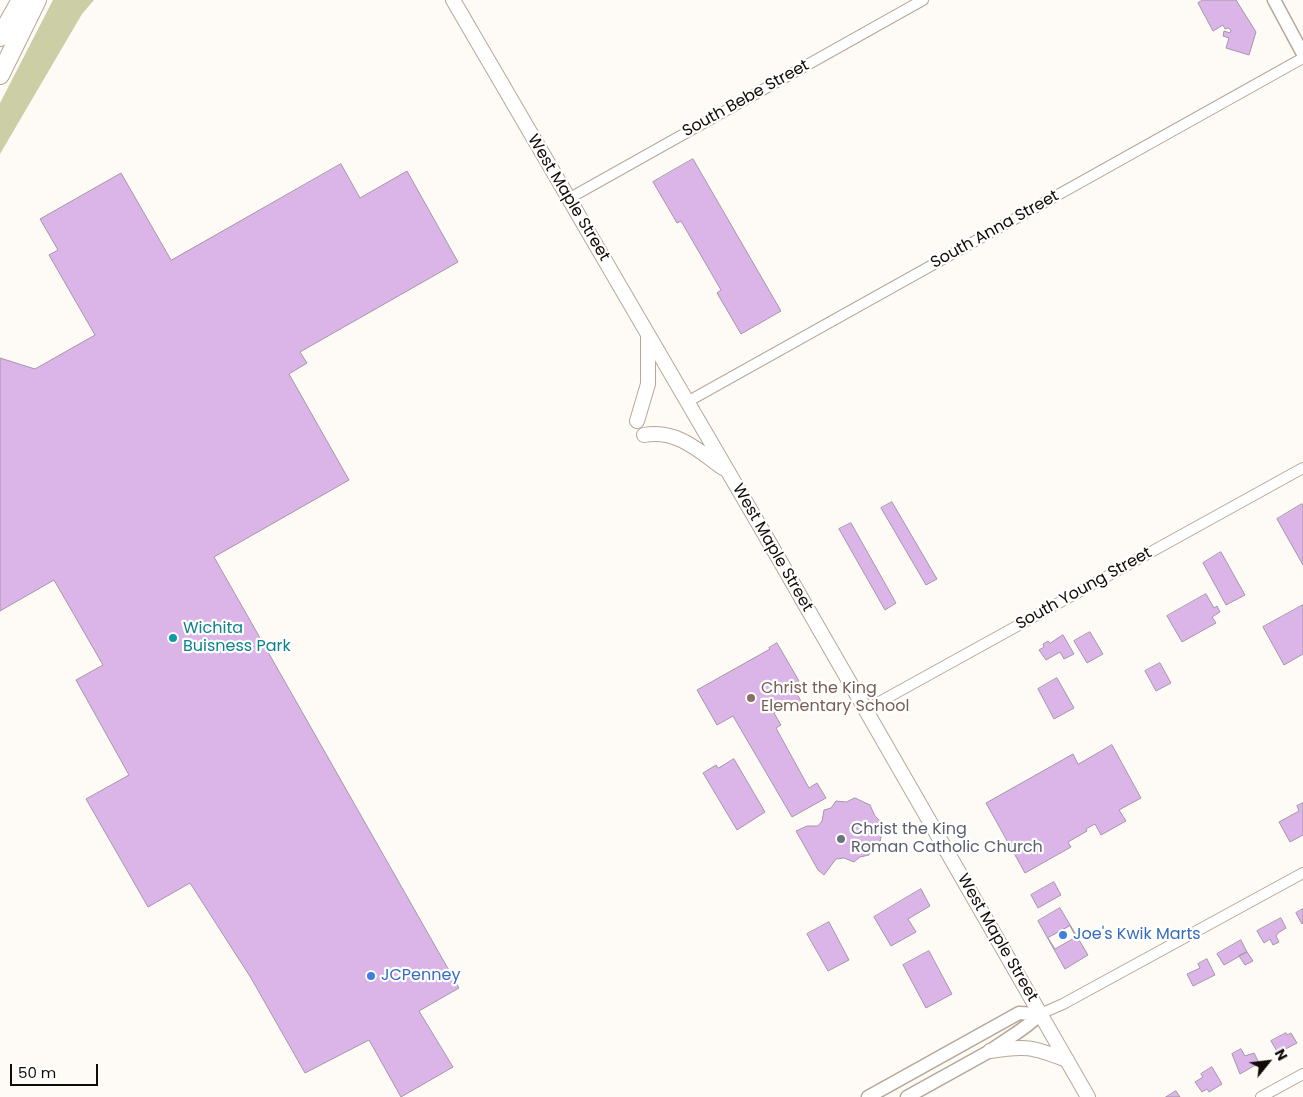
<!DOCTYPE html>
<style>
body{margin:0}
#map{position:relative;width:1303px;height:1097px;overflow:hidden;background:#fefbf7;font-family:Poppins,sans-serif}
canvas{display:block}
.north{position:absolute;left:1243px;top:1037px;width:50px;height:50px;-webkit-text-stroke:4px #fff;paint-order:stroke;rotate:61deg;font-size:14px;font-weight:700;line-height:20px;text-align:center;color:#120c07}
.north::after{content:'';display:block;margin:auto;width:18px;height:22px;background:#120c07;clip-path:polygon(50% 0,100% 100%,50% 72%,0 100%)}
.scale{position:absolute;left:10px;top:1064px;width:88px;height:22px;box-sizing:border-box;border:2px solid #120c07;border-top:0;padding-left:6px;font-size:15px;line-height:18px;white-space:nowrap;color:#120c07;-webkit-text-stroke:4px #fff;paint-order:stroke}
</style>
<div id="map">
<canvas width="1303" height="1097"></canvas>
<div class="north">N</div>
<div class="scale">50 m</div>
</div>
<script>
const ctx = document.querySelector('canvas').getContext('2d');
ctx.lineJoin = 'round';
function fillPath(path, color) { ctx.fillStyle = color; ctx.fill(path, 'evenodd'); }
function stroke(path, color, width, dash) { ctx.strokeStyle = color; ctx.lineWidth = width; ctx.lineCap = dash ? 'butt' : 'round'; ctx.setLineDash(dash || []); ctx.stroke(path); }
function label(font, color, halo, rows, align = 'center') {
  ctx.font = font + ' Poppins,sans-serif'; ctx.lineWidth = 4.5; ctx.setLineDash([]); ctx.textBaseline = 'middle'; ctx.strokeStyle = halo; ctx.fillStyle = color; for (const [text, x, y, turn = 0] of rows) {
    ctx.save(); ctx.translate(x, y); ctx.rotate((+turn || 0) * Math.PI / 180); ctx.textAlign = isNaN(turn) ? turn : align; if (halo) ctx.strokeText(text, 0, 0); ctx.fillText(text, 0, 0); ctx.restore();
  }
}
fillPath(new Path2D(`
 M53,0H94L82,14L0,154V103Z`), '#cccea6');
const building = new Path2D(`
 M1203,0H1236L1256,32L1249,55L1226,48L1229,38L1223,36L1224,31L1230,33L1231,30L1228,28L1225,29L1223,25L1213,31L1198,3Z
 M693,159L781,311L741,334L717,293L721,290L681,221L677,223L653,182Z
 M341,164L360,198L407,171L458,262L300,352L307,363L289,374L349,480L214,557L459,988L419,1011L453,1067L401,1097L369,1040L305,1073L251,978L190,883L148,907L86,799L129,775L76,680L103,665L54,580L0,611V358L35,369L95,335L49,255L58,250L40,219L121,173L171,260Z
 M892,502L937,579L926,585L881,508Z
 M1302,504L1303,506V565L1277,519Z
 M851,523L896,603L885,610L839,529Z
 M1221,552L1245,595L1226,605L1203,563Z
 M1206,594L1214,608L1217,606L1220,612L1212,617L1216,623L1182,642L1167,616Z
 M1303,605V654L1284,665L1263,627Z
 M1090,632L1103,654L1087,663L1074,641Z
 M1063,635L1074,654L1064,659L1060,652L1046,660L1039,650L1044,647L1043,644L1048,641L1050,643Z
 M777,643L799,681L792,685L801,701L794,706L792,703L774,713L781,725L776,728L809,788L817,783L826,798L792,817L733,716L717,725L697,690L770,649L769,648Z
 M1160,663L1171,683L1156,691L1145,671Z
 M1057,678L1074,708L1054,719L1038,689Z
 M1112,745L1141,798L1119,810L1126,821L1101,835L1095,824L1086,829L1087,831L1068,842L1071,847L1025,873L986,803L1073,754L1078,764Z
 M734,759L765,812L737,830L703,773L716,765L718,768Z
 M855,798L870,805L875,816L880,821L882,831L880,842L874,845L869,855L860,857L854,862L844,858L836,859L824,875L818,870L796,831L807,826H818L822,821L824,810L831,808L836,801L846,802Z
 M1303,803V835L1290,842L1279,822L1299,811L1297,806Z
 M1054,882L1061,895L1038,908L1031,895Z
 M921,889L930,906L908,919L916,932L891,946L874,917Z
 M1060,908L1088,955L1065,969L1038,921Z
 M1303,909V923L1302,924L1296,913Z
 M1281,918L1286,928L1278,933L1276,936L1279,942L1273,945L1270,939L1264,943L1257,931Z
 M829,922L849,960L828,971L807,934Z
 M1070,926L1076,937L1055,949L1048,938Z
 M1241,940L1247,952L1224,965L1217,954Z
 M929,951L952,994L926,1008L903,965Z
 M1247,952L1253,961L1245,965L1239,956Z
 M1207,959L1215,975L1193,986L1187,974L1200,968L1198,964Z
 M1286,1033L1287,1035L1291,1033L1297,1043L1278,1053L1271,1041Z
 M1241,1049L1245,1056L1254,1053L1259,1063L1240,1074L1232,1054Z
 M1212,1067L1222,1084L1209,1092L1207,1089L1202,1092L1195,1082L1203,1077L1201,1074Z
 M1176,1091L1180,1097H1166Z`);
fillPath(building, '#dbb4e8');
stroke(building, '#a497a9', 1);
const minor = new Path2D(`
 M568,199L923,0
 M687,402L1303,58
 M865,710L1303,468
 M1040,1014L1063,1004L1303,873
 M1261,1097L1303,1074`);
const tertiary = new Path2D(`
 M1274,0L1303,54
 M868,1097L1019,1013L1040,1014
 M907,1097L990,1051C1007,1038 1025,1030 1040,1014`);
const secondary = new Path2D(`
 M453,0L772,547L1088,1097
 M637,421L648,384V336
 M644,435C676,429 698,450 723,468
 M990,1051C1027,1045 1032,1047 1067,1060`);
const motorway = new Path2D(`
 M0,37L21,0
 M0,75L37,0`);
stroke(minor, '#b7a797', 12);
stroke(tertiary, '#b7a797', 15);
stroke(secondary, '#b7a797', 16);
stroke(motorway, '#b7a797', 20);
stroke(minor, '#fff', 10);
stroke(tertiary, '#fff', 12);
stroke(secondary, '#fff', 14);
stroke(motorway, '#fff', 18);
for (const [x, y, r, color] of [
 [173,638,5,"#0f9aa8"],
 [751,698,5,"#8d6e63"],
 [841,839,5,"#6b7280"],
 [1063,935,5,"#3f7fe0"],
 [371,976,5,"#3f7fe0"]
]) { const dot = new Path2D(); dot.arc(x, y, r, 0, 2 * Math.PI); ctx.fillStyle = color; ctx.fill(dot); stroke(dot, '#fff', 2); }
label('16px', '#120c07', '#fff', [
 ["South Bebe Street",746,99,-29],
 ["West Maple Street",568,198,59],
 ["South Anna Street",995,230,-29],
 ["West Maple Street",772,548,60],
 ["South Young Street",1084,589,-29],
 ["West Maple Street",997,938,60]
]);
label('16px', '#0d838f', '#fff', [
 ["Wichita",183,629],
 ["Buisness Park",183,647]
], 'left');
label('16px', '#785e54', '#fff', [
 ["Christ the King",761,689],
 ["Elementary School",761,707]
], 'left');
label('16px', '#5b616d', '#fff', [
 ["Christ the King",851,830],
 ["Roman Catholic Church",851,848]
], 'left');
label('16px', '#366cbe', '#fff', [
 ["Joe's Kwik Marts",1073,935],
 ["JCPenney",381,976]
], 'left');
</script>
